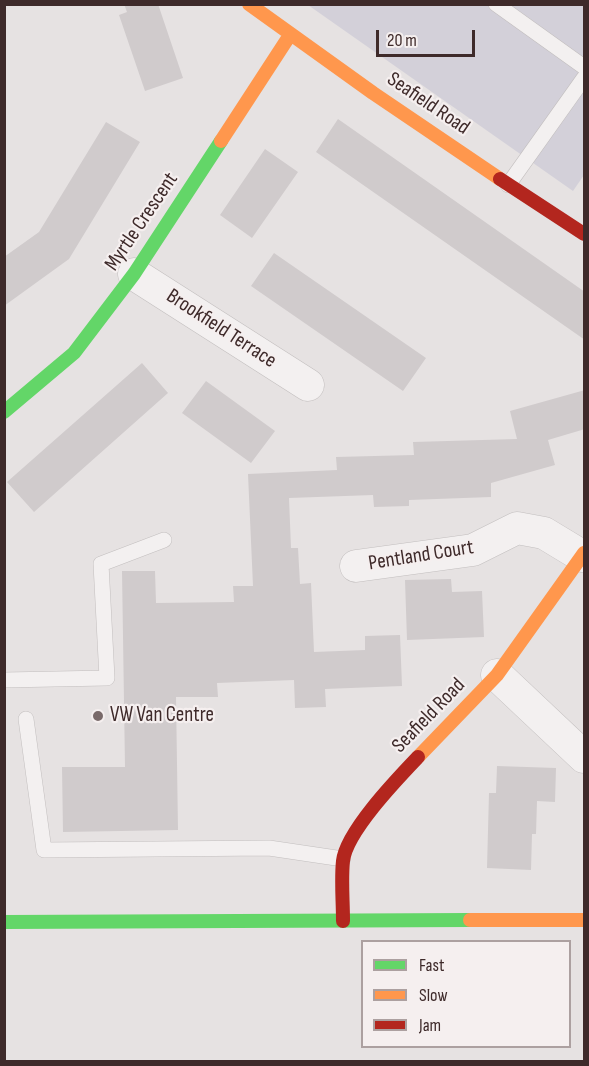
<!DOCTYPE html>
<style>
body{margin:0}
#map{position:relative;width:589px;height:1066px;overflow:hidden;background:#e6e2e2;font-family:"Sofia Sans Condensed",sans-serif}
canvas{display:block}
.frame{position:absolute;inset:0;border:6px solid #3e2a2a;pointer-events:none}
.legend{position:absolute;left:361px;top:940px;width:210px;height:108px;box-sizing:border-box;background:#f5efef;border:2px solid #aca0a0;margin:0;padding:8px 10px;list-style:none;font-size:18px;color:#3e2a2a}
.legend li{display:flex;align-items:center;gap:12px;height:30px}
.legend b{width:30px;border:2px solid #aca0a0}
.scale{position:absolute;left:376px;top:30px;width:99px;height:27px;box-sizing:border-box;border:3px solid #3e2a2a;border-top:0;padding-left:8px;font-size:18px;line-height:21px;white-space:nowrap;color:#3e2a2a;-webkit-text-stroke:4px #f5efef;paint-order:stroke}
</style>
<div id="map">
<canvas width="589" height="1066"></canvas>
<div class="frame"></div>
<ul class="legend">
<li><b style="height:8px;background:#63d668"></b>Fast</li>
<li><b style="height:8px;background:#ff974d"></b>Slow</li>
<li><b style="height:8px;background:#b3261e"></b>Jam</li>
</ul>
<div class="scale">20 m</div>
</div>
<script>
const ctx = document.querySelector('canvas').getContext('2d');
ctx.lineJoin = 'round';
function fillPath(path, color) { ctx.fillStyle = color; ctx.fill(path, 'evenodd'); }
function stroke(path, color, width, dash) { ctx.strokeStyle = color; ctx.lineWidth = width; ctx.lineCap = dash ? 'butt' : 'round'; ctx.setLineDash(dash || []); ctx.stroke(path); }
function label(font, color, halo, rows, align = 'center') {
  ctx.font = font + ' "Sofia Sans Condensed",sans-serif'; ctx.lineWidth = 4.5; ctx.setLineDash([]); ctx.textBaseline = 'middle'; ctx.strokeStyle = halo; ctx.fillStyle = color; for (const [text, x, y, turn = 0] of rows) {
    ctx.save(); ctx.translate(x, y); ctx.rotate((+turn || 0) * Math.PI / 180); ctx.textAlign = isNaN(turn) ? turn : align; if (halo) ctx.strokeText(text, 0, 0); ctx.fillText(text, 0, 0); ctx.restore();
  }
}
fillPath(new Path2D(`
 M308,5H584V175L573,191Z`), '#d3d0d9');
fillPath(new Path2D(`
 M124,4H158L183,78L145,91L119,15L127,12Z
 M338,119L585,292V340L316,152Z
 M106,122L140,142L69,259L4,306V257L39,232Z
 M265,149L298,172L252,238L220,215Z
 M274,253L426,358L403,391L251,286Z
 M142,363L168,393L34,512L7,482Z
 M206,381L275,431L251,463L182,413Z
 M585,390V429L548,440L555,465L491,483V497L409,500V506L374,507L373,495L289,498L291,548H298L300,584L311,583L314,652L365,650V636L400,635L402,686L325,689L326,707L295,708L294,680L217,683L218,697H176L178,830L63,832L62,767H125L122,571H155L156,603L234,602L233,586H253L248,474L337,470L336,457L414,455L413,442L517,439L510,411Z
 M451,579L452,592L482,591L484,637L407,640L405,580Z
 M497,766L556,768L555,802L537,801L536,834H532L531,870L487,868L489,793H496Z`), '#d0cbcc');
const lane = new Path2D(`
 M496,4L584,67
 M508,185L584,78
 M4,680L107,678L101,564L164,540
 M26,719L44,850L269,848L343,859`);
const street = new Path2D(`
 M134,274L308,385
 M356,566L473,550L517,528L544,533L582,556
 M497,675L584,757`);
stroke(lane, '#c2bebe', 16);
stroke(street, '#c2bebe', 33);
stroke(lane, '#f3f0f0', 15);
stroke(street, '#f3f0f0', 32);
stroke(new Path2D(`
 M4,412L74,353L134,274L221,141
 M4,922L470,920`), '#63d668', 14);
stroke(new Path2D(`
 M249,4L373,93L500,179
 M221,141L290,35
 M418,757L497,675L584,553
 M470,920H584`), '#ff974d', 14);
stroke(new Path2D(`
 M500,179L584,234
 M343,921C343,901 341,880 343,861C346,832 397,779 418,757`), '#b3261e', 14);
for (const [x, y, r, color] of [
 [98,716,6,"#796a6a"]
]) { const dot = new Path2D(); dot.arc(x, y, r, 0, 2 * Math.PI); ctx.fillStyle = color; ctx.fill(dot); stroke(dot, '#f5efef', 2); }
label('21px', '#3e2a2a', '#f5efef', [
 ["Seafield Road",428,104,34],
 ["Myrtle Crescent",142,222,-56],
 ["Brookfield Terrace",221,329,33],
 ["Pentland Court",421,556,-9],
 ["Seafield Road",429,716,-46]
]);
label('21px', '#3e2a2a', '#f5efef', [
 ["VW Van Centre",110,716]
], 'left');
</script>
